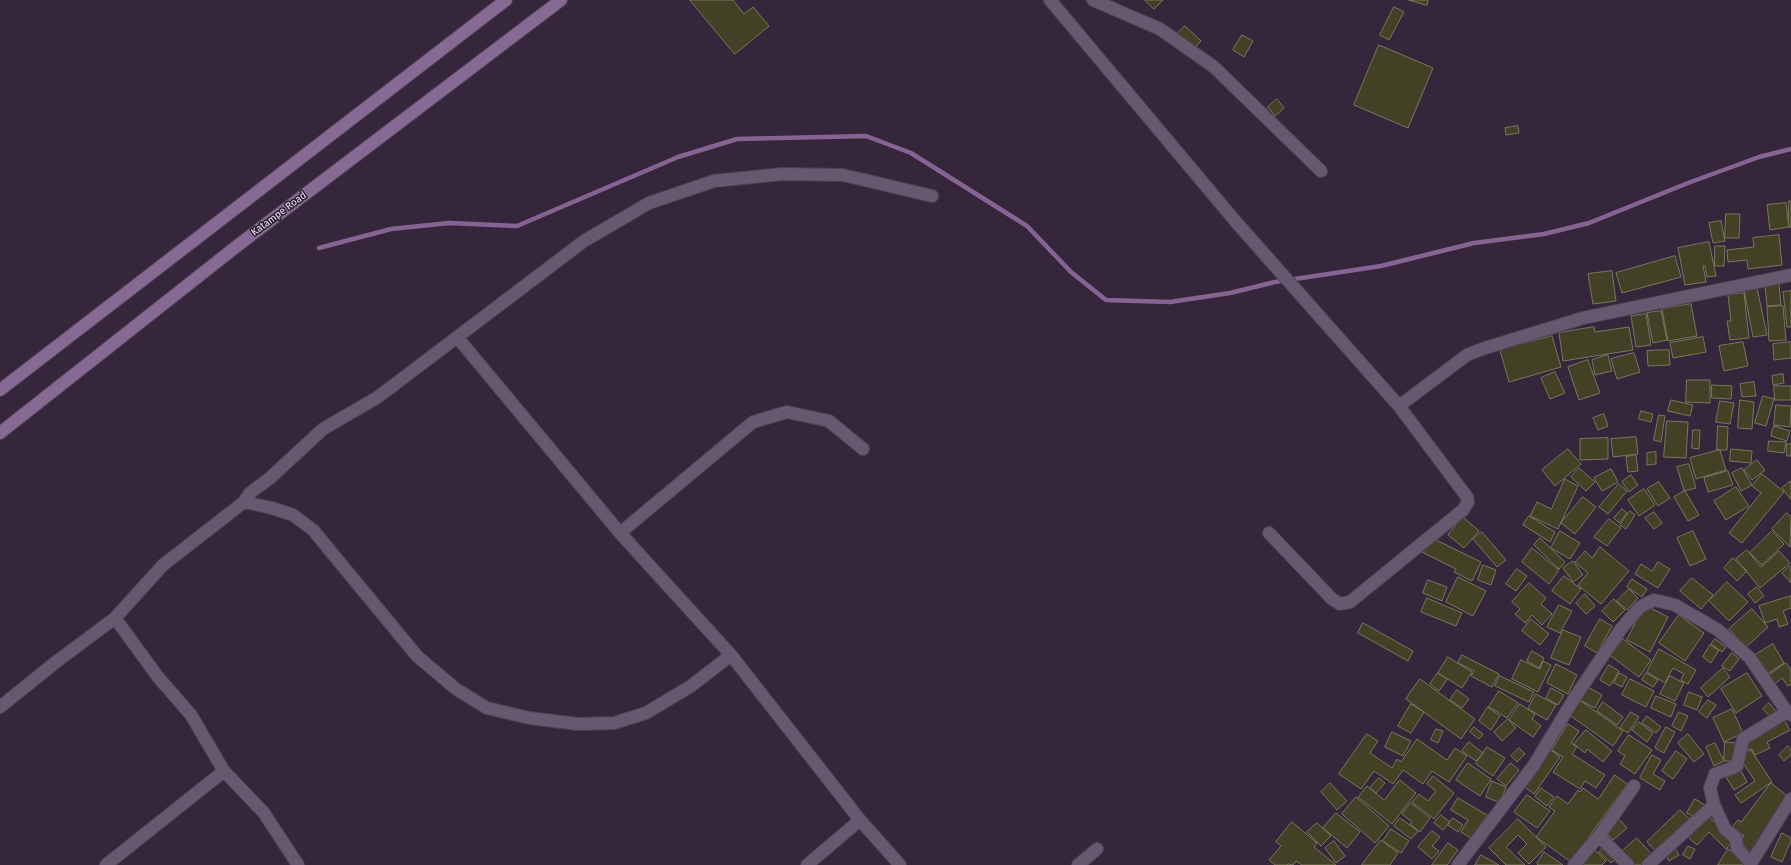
<!DOCTYPE html>
<style>
body{margin:0}
canvas{display:block;background:#35263b}
</style>
<canvas width="1791" height="865"></canvas>
<script>
const ctx = document.querySelector('canvas').getContext('2d');
ctx.lineJoin = 'round';
function stroke(path, color, width, dash) { ctx.strokeStyle = color; ctx.lineWidth = width; ctx.lineCap = dash ? 'butt' : 'round'; ctx.setLineDash(dash || []); ctx.stroke(path); }
function fillPath(path, color) { ctx.fillStyle = color; ctx.fill(path, 'evenodd'); }
function label(font, color, halo, rows, align = 'center') {
  ctx.font = font + ' "Fira Sans",sans-serif'; ctx.lineWidth = 3; ctx.setLineDash([]); ctx.textBaseline = 'middle'; ctx.strokeStyle = halo; ctx.fillStyle = color; for (const [text, x, y, turn = 0] of rows) {
    ctx.save(); ctx.translate(x, y); ctx.rotate((+turn || 0) * Math.PI / 180); ctx.textAlign = isNaN(turn) ? turn : align; if (halo) ctx.strokeText(text, 0, 0); ctx.fillText(text, 0, 0); ctx.restore();
  }
}
stroke(new Path2D(`
 M319,248L391,229L449,223L517,226L678,157L737,139L866,136L911,153L1027,226L1071,272L1106,300L1170,302L1230,293L1275,282L1381,266L1474,243L1544,234L1589,223L1688,183L1759,157L1791,149`), '#856493', 4.5);
const building = new Path2D(`
 M690,0H733L744,14L753,7L769,26L735,54Z
 M1145,0H1163L1154,9Z
 M1409,0H1428L1427,5Z
 M1394,7L1404,12L1389,40L1380,35Z
 M1185,26L1201,41L1193,49L1177,34Z
 M1242,35L1253,41L1244,57L1233,50Z
 M1379,45L1433,68L1408,128L1354,105Z
 M1277,99L1284,108L1275,116L1268,107Z
 M1518,126L1519,133L1506,135L1505,128Z
 M1789,201H1791V227H1789Z
 M1786,203L1789,227L1770,230L1767,205Z
 M1726,214H1740L1739,238H1725Z
 M1721,221L1725,241L1713,243L1709,223Z
 M1779,235L1782,265L1748,269L1747,260L1728,262L1727,250L1754,247L1753,238Z
 M1709,242L1716,276L1707,277L1705,266H1703L1706,282L1685,285L1678,248Z
 M1715,246H1725L1724,266H1715Z
 M1675,256L1681,277L1622,293L1616,273Z
 M1612,271L1616,301L1593,304L1588,274Z
 M1779,284L1781,305L1767,306L1765,285Z
 M1757,288L1767,335L1753,337L1744,290Z
 M1791,291V327H1787L1783,292Z
 M1744,293L1749,338L1730,340L1727,321H1731L1728,295Z
 M1691,304L1697,336L1668,341L1662,309Z
 M1783,306L1786,340L1769,341L1767,307Z
 M1661,311L1667,340L1653,343L1647,313Z
 M1646,314L1651,345L1636,347L1631,316Z
 M1594,327L1595,332L1629,327L1633,350L1563,361L1559,333Z
 M1552,336L1561,367L1509,382L1500,350Z
 M1703,337L1706,352L1673,358L1670,343Z
 M1743,342L1748,366L1724,371L1719,346Z
 M1791,342V358L1774,360L1773,344Z
 M1669,350L1670,365L1648,366L1647,351Z
 M1634,353L1640,372L1617,379L1611,359Z
 M1608,355L1612,371L1595,375L1592,360Z
 M1588,360L1600,393L1579,400L1568,367Z
 M1555,372L1565,393L1550,399L1541,378Z
 M1783,374L1784,383L1773,385L1772,376Z
 M1687,380H1710V403L1686,402Z
 M1754,382L1756,396L1742,397L1740,384Z
 M1712,385L1732,386L1731,399L1712,398Z
 M1774,386H1791V400H1775Z
 M1763,396L1774,399L1766,426L1755,423Z
 M1671,400L1693,405L1690,416L1668,411Z
 M1740,400L1754,402L1752,429L1738,428Z
 M1720,401L1734,403L1730,424L1716,422Z
 M1776,405L1791,406L1790,427L1774,425Z
 M1641,411L1653,414L1651,422L1639,419Z
 M1604,414L1608,426L1598,430L1593,418Z
 M1659,415L1665,416L1661,442L1654,440Z
 M1667,421L1688,422L1686,458L1664,457Z
 M1718,426L1728,427L1727,450H1717Z
 M1774,426L1790,431L1787,441L1771,436Z
 M1693,430H1700L1699,449L1692,448Z
 M1636,437L1638,454L1613,457L1611,439Z
 M1608,438V459L1580,460V439Z
 M1769,441L1786,442L1784,453L1768,451Z
 M1787,444H1791V456H1787Z
 M1568,449L1581,464L1555,486L1542,470Z
 M1731,449L1752,451L1751,463L1730,461Z
 M1720,450L1726,470L1696,479L1690,458Z
 M1656,452V464L1647,465V453Z
 M1636,455L1638,471L1628,472L1626,457Z
 M1757,460L1765,470L1752,480L1744,470Z
 M1689,464L1696,488L1684,491L1677,467Z
 M1579,468L1595,482L1586,491L1571,477Z
 M1742,468L1752,485L1741,491L1732,473Z
 M1611,469L1618,482L1602,491L1594,478Z
 M1728,471L1733,485L1708,492L1704,478Z
 M1762,474L1784,492L1742,543L1729,533L1761,493L1752,486Z
 M1631,475L1638,485L1629,492L1622,482Z
 M1565,479L1578,486L1558,529L1530,516L1537,502L1551,509Z
 M1791,481V500L1782,488Z
 M1659,482L1670,498L1658,506L1647,489Z
 M1619,484L1627,491L1608,514L1599,507Z
 M1736,487L1749,506L1726,520L1714,501Z
 M1644,489L1655,505L1639,516L1628,500Z
 M1685,491L1699,515L1688,521L1674,497Z
 M1583,497L1596,507L1575,534L1561,523Z
 M1622,509L1627,513L1619,523L1614,518Z
 M1630,511L1635,515L1626,529L1620,525Z
 M1654,512L1662,523L1654,529L1645,518Z
 M1787,513L1791,517L1790,547L1772,529Z
 M1529,516L1555,532L1550,542L1523,525Z
 M1463,517L1479,531L1464,548L1448,535Z
 M1609,519L1621,528L1607,546L1594,537Z
 M1560,531L1580,543L1570,559L1551,548Z
 M1693,531L1706,559L1690,566L1677,538Z
 M1772,531L1784,544L1762,565L1750,553Z
 M1482,532L1506,560L1497,567L1473,539Z
 M1430,537L1481,562L1472,581L1454,572L1456,569L1422,552Z
 M1540,538L1565,562L1559,569L1534,545Z
 M1600,547L1629,571L1601,604L1578,585L1588,573L1575,562L1585,551L1592,558Z
 M1532,548L1559,570L1549,584L1522,562Z
 M1747,550L1761,567L1779,551L1790,563L1760,588L1736,559Z
 M1733,558L1747,571L1737,581L1724,568Z
 M1573,561L1583,575L1573,582L1563,568Z
 M1658,562L1670,569L1658,588L1635,574L1641,564L1652,571Z
 M1483,565L1496,570L1491,585L1478,580Z
 M1790,566L1791,567V583L1782,573Z
 M1517,569L1527,576L1516,591L1506,584Z
 M1564,576L1581,589L1570,604L1552,591Z
 M1458,577L1486,591L1473,616L1446,602Z
 M1692,578L1713,595L1701,609L1680,591Z
 M1632,579L1647,589L1642,597L1627,587Z
 M1428,580L1447,587L1442,601L1423,593Z
 M1727,582L1748,602L1729,621L1709,601Z
 M1529,583L1546,598L1541,604L1552,614L1542,625L1532,615L1525,623L1515,614L1520,609L1512,602Z
 M1757,587L1764,596L1755,603L1748,594Z
 M1629,589L1638,598L1627,610L1617,601Z
 M1585,594L1595,606L1586,614L1576,603Z
 M1791,596V608L1783,611L1788,624L1779,627L1777,619L1765,623L1759,606Z
 M1427,598L1462,613L1456,626L1421,612Z
 M1614,599L1625,610L1613,622L1602,611Z
 M1559,605L1572,611L1560,633L1547,627Z
 M1645,605L1668,617L1650,652L1627,640Z
 M1752,609L1768,627L1746,647L1729,629Z
 M1679,615L1704,633L1685,661L1659,643Z
 M1531,619L1549,634L1540,645L1522,631Z
 M1600,619L1612,626L1597,653L1585,646Z
 M1363,623L1413,651L1408,661L1358,633Z
 M1563,630L1581,637L1569,665L1551,658Z
 M1623,639L1651,660L1639,677L1611,656Z
 M1715,639L1726,647L1722,652L1711,644Z
 M1773,644L1784,663L1764,676L1752,657Z
 M1710,645L1719,650L1711,663L1703,657Z
 M1659,649L1696,670L1688,684L1681,680L1684,674L1673,668L1665,683L1647,672Z
 M1532,651L1544,658L1539,668L1527,661Z
 M1732,653L1739,659L1730,671L1722,666Z
 M1462,655L1499,674L1492,687L1471,676L1474,671L1458,663Z
 M1448,657L1472,672L1462,688L1438,673Z
 M1521,660L1540,669L1543,661L1551,665L1538,692L1512,679Z
 M1786,663L1791,670V684L1788,686L1782,678L1772,686L1765,678Z
 M1556,664L1577,675L1568,694L1547,683Z
 M1609,665L1619,671L1610,686L1600,680Z
 M1723,668L1730,677L1708,697L1701,688Z
 M1438,673L1447,679L1439,691L1430,684Z
 M1619,673L1627,677L1622,687L1614,683Z
 M1646,673L1658,680L1653,687L1642,680Z
 M1747,673L1762,696L1736,713L1721,689Z
 M1500,676L1534,692L1529,702L1495,686Z
 M1670,676L1684,683L1675,701L1660,694Z
 M1420,679L1475,719L1461,739L1406,699Z
 M1630,679L1654,691L1646,707L1622,695Z
 M1588,687L1602,695L1595,708L1580,700Z
 M1551,688L1564,695L1558,705L1546,698Z
 M1457,690L1469,699L1462,708L1450,700Z
 M1499,691L1518,703L1507,718L1489,707Z
 M1689,692L1702,697L1697,710L1684,705Z
 M1536,694L1556,705L1547,720L1528,709Z
 M1656,696L1676,704L1671,717L1651,708Z
 M1578,699L1623,731L1613,746L1568,714Z
 M1708,700L1716,705L1707,718L1699,712Z
 M1603,702L1623,717L1617,725L1597,711Z
 M1769,703L1778,714L1772,719L1763,709Z
 M1411,704L1424,712L1411,733L1398,726Z
 M1520,704L1535,714L1532,719L1541,726L1533,737L1509,720Z
 M1488,707L1500,716L1491,730L1479,721Z
 M1732,709L1743,733L1724,742L1713,718Z
 M1631,712L1639,717L1628,733L1620,728Z
 M1679,712L1688,716L1681,731L1672,726Z
 M1647,716L1661,727L1656,733L1642,723Z
 M1508,719L1516,728L1502,741L1494,732Z
 M1784,720L1790,730L1767,742L1770,748L1755,755L1752,749L1749,750L1744,741Z
 M1639,722L1653,733L1647,742L1632,730Z
 M1568,724L1579,731L1571,743L1577,747L1572,754L1605,775L1596,788L1585,781L1580,789L1553,772L1563,757L1552,750Z
 M1474,727L1483,734L1479,739L1470,732Z
 M1666,727L1675,732L1664,753L1655,748Z
 M1436,729L1443,731L1438,743L1431,740Z
 M1586,730L1612,751L1603,762L1587,749L1585,753L1574,744Z
 M1392,732L1411,741L1403,756L1385,747Z
 M1367,734L1378,741L1370,753L1392,768L1397,759L1401,762L1417,739L1447,760L1455,748L1467,756L1449,782L1432,771L1423,784L1403,770L1393,784L1374,771L1361,789L1339,774Z
 M1688,734L1704,754L1694,762L1678,743Z
 M1629,735L1652,750L1635,774L1620,764L1625,756L1618,751Z
 M1469,742L1483,753L1476,761L1462,751Z
 M1725,742L1738,743L1737,761H1724Z
 M1715,743L1724,761L1714,766L1706,747Z
 M1788,746L1791,749V755L1784,761L1779,755Z
 M1487,747L1505,758L1493,776L1476,764Z
 M1519,748L1525,754L1517,762L1511,756Z
 M1548,748L1560,757L1534,794L1522,785Z
 M1751,750L1772,782L1741,803L1735,795L1755,781L1739,757Z
 M1676,751L1687,759L1673,779L1662,771Z
 M1652,755L1661,760L1653,774L1665,781L1660,790L1640,778Z
 M1468,763L1491,779L1480,796L1456,780Z
 M1511,763L1519,770L1506,786L1497,779Z
 M1740,769L1747,782L1734,790L1726,777Z
 M1615,775L1627,784L1571,862L1536,837L1555,811L1549,807L1557,796L1568,804L1578,790L1580,792L1583,788L1598,799Z
 M1433,776L1454,793L1434,819L1412,802L1419,794L1428,801L1436,791L1427,784Z
 M1379,778L1385,783L1376,793L1370,788Z
 M1400,780L1416,793L1392,824L1358,797L1367,786L1384,800Z
 M1492,781L1506,787L1500,803L1486,797Z
 M1330,783L1347,801L1337,810L1321,792Z
 M1771,783L1791,799L1749,853L1738,844L1744,836L1732,827L1738,820L1741,822Z
 M1541,788L1554,797L1547,806L1535,797Z
 M1527,795L1550,811L1537,828L1514,812Z
 M1356,797L1389,826L1375,843L1342,814Z
 M1458,798L1487,815L1472,839L1461,832L1468,820L1451,810Z
 M1695,799L1705,805L1697,819L1687,813Z
 M1411,803L1430,818L1420,832L1410,824L1412,822L1402,814Z
 M1680,810L1692,821L1658,854L1647,842Z
 M1336,813L1360,832L1347,848L1323,828Z
 M1441,815L1450,822L1443,830L1434,823Z
 M1709,817L1734,840L1726,849L1709,832L1697,845L1689,838Z
 M1400,818L1418,831L1411,839L1394,826Z
 M1453,818L1463,825L1458,832L1448,825Z
 M1518,819L1546,847L1529,864L1518,853L1527,844L1518,835L1506,847L1525,865H1506L1489,848Z
 M1619,819L1627,828L1613,840L1605,831Z
 M1292,822L1317,843L1314,847L1336,865H1302L1296,861L1293,865L1288,864L1287,865H1275L1269,860L1281,846L1276,842Z
 M1317,823L1331,836L1321,846L1307,832Z
 M1391,829L1409,841L1401,853L1383,841Z
 M1432,831L1440,837L1432,846L1439,851L1432,859L1418,847Z
 M1782,833L1791,838V840L1782,862L1771,857Z
 M1637,838L1654,857L1645,865H1631L1620,853Z
 M1381,840L1398,853L1390,865H1362Z
 M1334,841L1345,856L1336,863L1325,848Z
 M1448,843L1458,850L1447,865H1432Z
 M1607,844L1618,855L1611,863L1599,852Z
 M1688,846L1695,849L1690,859L1683,855Z
 M1675,848L1679,855L1669,861L1665,854Z
 M1728,849L1746,860L1743,865H1718Z
 M1595,850L1606,861L1602,865H1581Z
 M1544,852L1563,865H1538L1537,864Z
 M1481,855L1499,865H1475Z`);
fillPath(building, '#424126');
stroke(building, '#78785b', 1);
const street = new Path2D(`
 M1050,0L1236,222L1399,406L1467,355L1482,349L1583,318L1791,275
 M1093,0L1160,29L1214,67L1321,171
 M457,337L620,533L731,655L860,820L900,865
 M244,502L272,508L293,515L313,530L417,656L456,689L487,708L529,718L578,724L614,723L646,713L691,686L731,655
 M620,533L753,422L787,412L829,421L863,449
 M1269,533L1332,599L1340,604L1350,602L1463,510L1468,502L1467,497L1399,406
 M115,618L158,677L191,715L224,771L264,813L298,865
 M0,707L56,662L115,618L163,565L244,502L250,493L270,478L323,429L378,397L584,241L649,203L714,181L783,174L843,175L932,196
 M1599,836L1628,865
 M1751,863L1737,848L1736,838L1725,829L1714,805L1710,788L1715,774L1737,766L1743,739L1787,712
 M106,865L224,771
 M807,865L860,820
 M1078,865L1097,849
 M1458,865L1534,765L1575,697L1621,629L1640,607L1654,600L1675,605L1718,630L1750,658L1787,712L1791,715
 M1574,865L1599,836L1634,786
 M1648,865L1714,805
 M1750,865L1791,799`);
const secondary = new Path2D(`
 M0,390L506,0
 M0,433L237,246L561,0`);
stroke(street, '#4f4254', 14);
stroke(secondary, '#4f4254', 14);
stroke(street, '#68586f', 12);
stroke(secondary, '#876a93', 12);
label('10px', '#f1e8f5', '#2a1c30', [
 ["Katampe Road",279,214,-37]
]);
</script>
